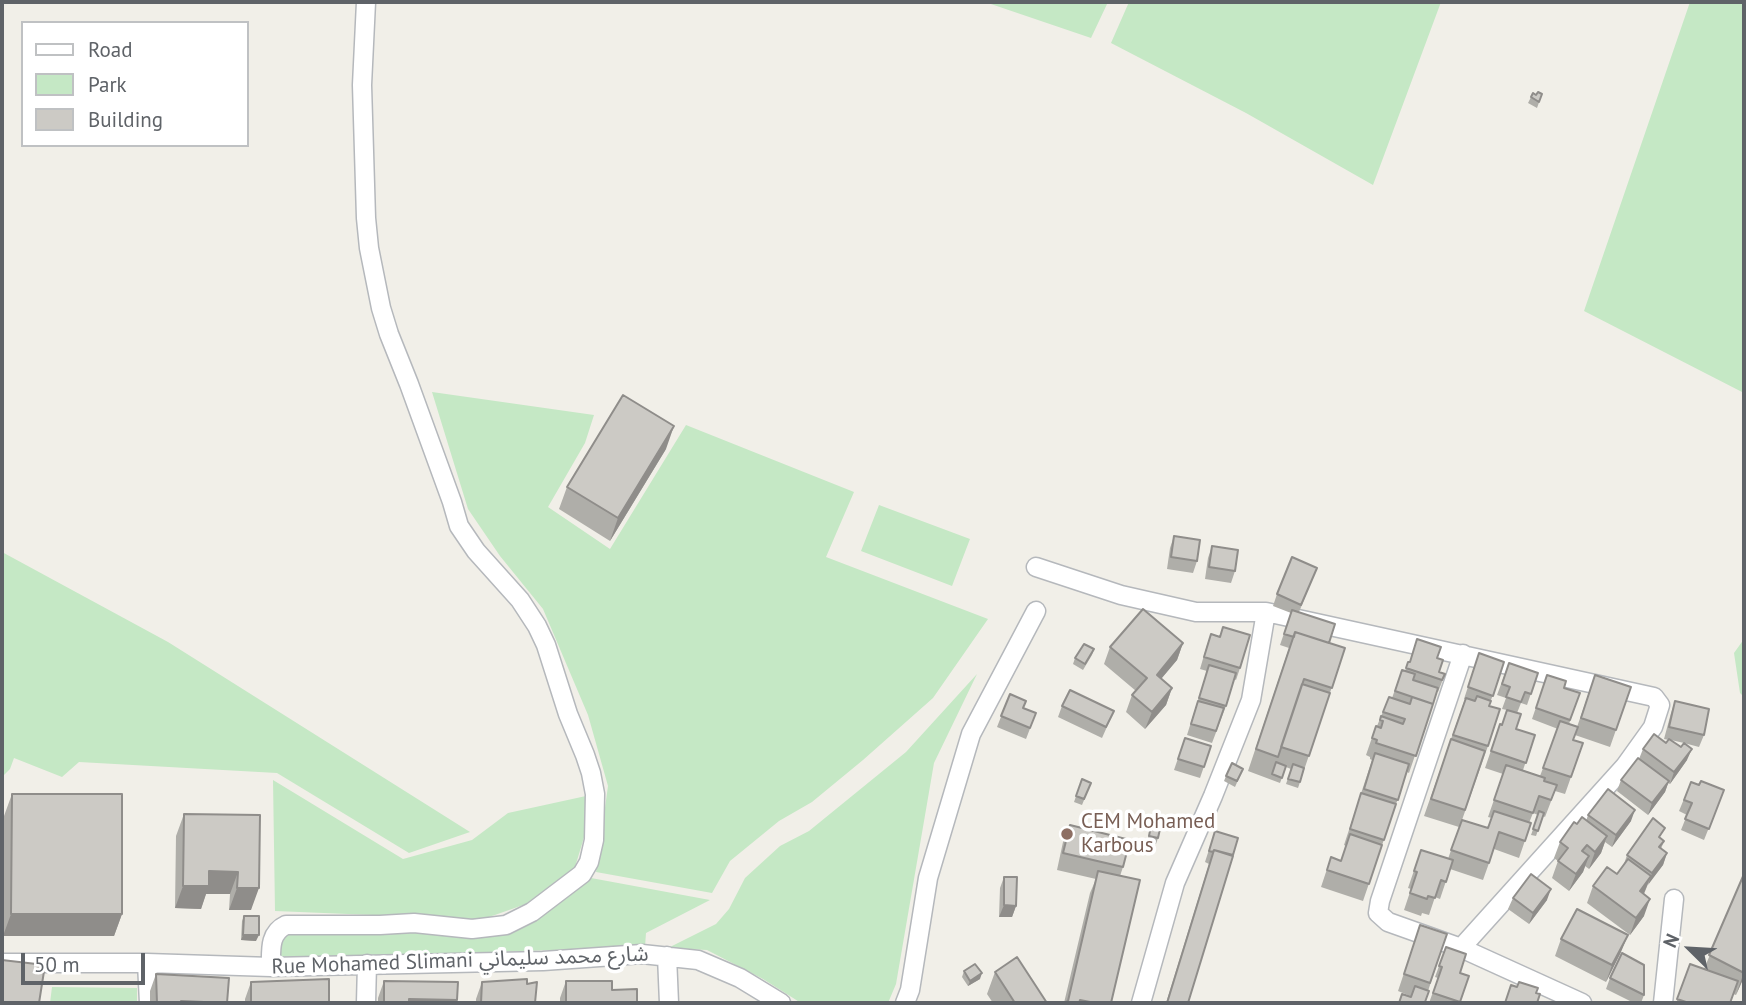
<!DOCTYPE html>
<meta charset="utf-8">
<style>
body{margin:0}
#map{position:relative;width:1746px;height:1005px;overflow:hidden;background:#f1efe8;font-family:"PT Sans",sans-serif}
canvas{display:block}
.frame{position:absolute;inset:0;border:4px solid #5f6368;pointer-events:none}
.legend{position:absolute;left:21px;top:21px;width:228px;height:126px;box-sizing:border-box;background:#fff;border:2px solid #bfc1c3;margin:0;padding:9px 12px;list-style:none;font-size:21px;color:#5f6368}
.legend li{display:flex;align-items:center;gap:14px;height:35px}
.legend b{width:35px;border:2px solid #bfc1c3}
.north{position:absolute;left:1655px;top:914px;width:70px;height:70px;-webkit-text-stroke:5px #fff;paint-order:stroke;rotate:294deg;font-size:19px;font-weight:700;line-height:28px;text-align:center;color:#5f6368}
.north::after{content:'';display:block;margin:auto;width:24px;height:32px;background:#5f6368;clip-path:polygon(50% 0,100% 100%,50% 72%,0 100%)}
.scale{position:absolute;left:21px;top:953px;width:124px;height:32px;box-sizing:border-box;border:4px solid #5f6368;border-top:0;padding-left:9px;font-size:21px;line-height:24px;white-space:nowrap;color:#5f6368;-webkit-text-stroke:5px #fff;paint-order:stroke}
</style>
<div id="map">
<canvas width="1746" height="1005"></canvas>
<div class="frame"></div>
<ul class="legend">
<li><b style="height:9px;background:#fff"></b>Road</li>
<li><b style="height:19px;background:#c5e8c5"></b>Park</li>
<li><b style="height:19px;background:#cccac5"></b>Building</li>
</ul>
<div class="north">N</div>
<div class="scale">50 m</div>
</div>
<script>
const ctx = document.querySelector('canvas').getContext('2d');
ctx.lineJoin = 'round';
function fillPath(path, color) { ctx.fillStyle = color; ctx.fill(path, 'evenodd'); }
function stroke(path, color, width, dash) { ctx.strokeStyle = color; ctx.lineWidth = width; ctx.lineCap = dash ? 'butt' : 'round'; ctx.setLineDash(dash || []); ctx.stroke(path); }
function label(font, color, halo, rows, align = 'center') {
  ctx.font = font + ' "PT Sans","Noto Sans Arabic",sans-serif'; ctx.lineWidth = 7; ctx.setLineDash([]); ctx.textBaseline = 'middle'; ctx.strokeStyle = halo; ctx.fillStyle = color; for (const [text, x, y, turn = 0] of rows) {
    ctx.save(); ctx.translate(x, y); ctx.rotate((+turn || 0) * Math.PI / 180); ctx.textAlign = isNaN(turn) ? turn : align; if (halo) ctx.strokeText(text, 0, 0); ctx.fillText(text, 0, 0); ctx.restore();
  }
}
fillPath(new Path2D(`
 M985,2H1108L1091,38Z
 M1129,2H1441L1373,185L1246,113L1111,43Z
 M1690,2H1744V393L1584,311Z
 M432,392L594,415L585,443L548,507L610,549L686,425L854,492L826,557L988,619L933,698L863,760L812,802L779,821L730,861L712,893L596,872L608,786L588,715L543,609L500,556L468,509Z
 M879,505L970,539L952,586L861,551Z
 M2,552L168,642L470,832L409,853L277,773L79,762L62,777L14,758L10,769L2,777Z
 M1744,639V697L1740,693L1734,653Z
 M977,674L934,763L896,984L888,1003H801L763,979L707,950L668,948L716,924L729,909L745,878L780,846L809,831L906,752Z
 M273,780L403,859L472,840L508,813L586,796L589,821L575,867L526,904L475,922L421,917L275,911Z
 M591,878L710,900L646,933L645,947L277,959L283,932L422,930L503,935L567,898Z
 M52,987L137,988V1003H50Z`), '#c5e8c5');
const minor = new Path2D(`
 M1036,567L1121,595L1196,612H1266L1654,697L1660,705L1653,727L1625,766L1461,948
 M1463,654L1380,901L1378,913L1388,922L1461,948L1582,1003
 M667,956L669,1003
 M2,963H147L271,967L543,961L642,954L698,960L740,978L781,1003
 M147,963L149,1003
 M271,967C271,950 269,933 286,925H380L414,923L472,929L506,925L532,912L582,874L589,862L594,840L595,794L591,773L585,755L568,714L546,645L537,626L520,600L476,551L459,526L452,502L409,384L389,334L381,308L369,248L366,218L362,85L366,2
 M366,1003L367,964
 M905,1003L910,990L928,878L971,734L1036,611
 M1141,1003L1175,883L1213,796L1251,700L1266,612
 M1663,1003L1674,899`);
stroke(minor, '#b5b8bc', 21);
stroke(minor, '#fff', 18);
fillPath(new Path2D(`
 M1542,94L1537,108L1528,103L1531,97Z
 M666,449L610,541L559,509L567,487Z
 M1174,536L1197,561L1193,573L1167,569L1170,548Z
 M1212,546L1235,571L1231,583L1205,579L1208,558Z
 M1317,568L1299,612L1329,643L1345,648L1298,788L1286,784L1291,769L1286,767L1280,783L1248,771L1289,648L1280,645L1291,613L1273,606L1277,594Z
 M1223,627L1240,668L1236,680L1234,679L1226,706L1212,743L1187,735L1207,671L1200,669L1207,645L1211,634L1220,637Z
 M1183,643L1177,660L1161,679L1172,688L1166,705L1145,729L1126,712L1132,695L1136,691L1104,664L1110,647Z
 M1094,649L1092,655L1083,670L1073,664L1075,658Z
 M1479,653L1504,662L1489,706L1488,746L1462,820L1488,828L1492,818L1488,817L1503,774L1485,768L1500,724H1502L1507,710L1502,709L1506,698L1497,695L1509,663L1538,673L1527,705L1521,703L1517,713L1516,729L1535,735L1523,770L1540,776L1558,729L1532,719L1547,675L1564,688L1580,693L1569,724L1577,727L1595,675L1631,687L1610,747L1575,735L1573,740L1571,777L1565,794L1555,791L1545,817L1543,816L1536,836L1531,835L1538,815L1533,813L1529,823H1531L1519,858L1494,849L1483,880L1450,869L1440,899L1435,897L1429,915L1422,913L1421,916L1404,910L1411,889L1408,888L1421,850L1448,859L1459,827L1424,816L1465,699H1464Z
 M1437,658L1439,672L1445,674L1438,692L1437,691L1409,773L1407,772L1363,901L1321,887L1331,857L1341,861L1346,846L1344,845L1372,760L1370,759V757L1366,755L1376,726H1377L1389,697L1392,698L1402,670L1405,671L1408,662Z
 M1010,694L1023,708L1036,713L1026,739L997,727Z
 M1675,701L1704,735L1699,747L1684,743L1687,760L1670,784L1668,783L1665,792L1648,815L1617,791L1621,780L1639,759L1643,749L1666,743L1669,740L1664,739L1671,713ZM1671,740L1684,743L1681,747Z
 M1062,706L1114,711L1102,738L1058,717Z
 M1185,738L1211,746L1200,778L1174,770Z
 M1243,769L1235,787L1224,781L1226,776Z
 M1082,779L1091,783L1082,805L1074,802Z
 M1691,782L1699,785L1724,790L1704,840L1681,830L1687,815L1679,811Z
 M12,794L122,914L114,936H3L4,816Z
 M184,814L260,815L251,910H229L230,894H206L201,909L175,908L176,836Z
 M1588,815L1631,821L1612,847L1605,842L1601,853L1589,869L1585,866L1583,872L1569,891L1552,878L1558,861L1554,858L1560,842L1577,824L1586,821Z
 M1070,825L1123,867L1120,876L1111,1003H1064L1090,893L1096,879L1057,870L1063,842Z
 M1151,826L1158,838L1156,844L1147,842Z
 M1215,831L1238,838L1188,1003H1166L1209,864L1205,862Z
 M1661,839L1664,841L1661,849L1667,853L1663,865L1648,884L1644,894V916L1630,935L1587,903L1593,886L1617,874L1624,864L1627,855Z
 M1744,874V977L1736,995L1733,994L1730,1003H1676L1690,964L1704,969Z
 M1004,877L1016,906L1012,917H999L1000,888Z
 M1513,898L1547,900L1529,924L1508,909Z
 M244,916L256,941L241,940L242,921Z
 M1420,925L1447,934L1428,991L1425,1002L1398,991Z
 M1561,939L1621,952L1606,982L1555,956Z
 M1446,947L1460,973L1469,976L1459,1003H1429L1438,978L1435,977Z
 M964,971L980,979L968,986L962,977Z
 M995,972L1047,1003H993L987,994Z
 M156,974L227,1003H150V991Z
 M1610,978L1644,995L1641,1003H1634L1606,989Z
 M384,981L456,1003H378V998Z
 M566,981L612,990L637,1003H560V998Z
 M251,982L329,1003H245V999Z
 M482,982L527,984L535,1003H476V999Z`), '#afaea9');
fillPath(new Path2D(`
 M674,426L666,449L610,541L618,518Z
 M1183,643L1177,660L1150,692L1157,675Z
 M1172,688L1166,705L1145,729L1152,712Z
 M1692,749L1687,760L1670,784L1674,772Z
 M1669,781L1665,792L1648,815L1652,803Z
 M1635,810L1631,821L1612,847L1616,835Z
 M1607,836L1601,853L1589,869L1595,852Z
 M1667,853L1663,865L1648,885L1652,873Z
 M1589,856L1583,872L1569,891L1576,874Z
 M209,871L238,872L230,894H206L201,909L175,908L183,886Z
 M1651,876L1644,893L1634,908L1640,891Z
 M237,888H259L251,910H229Z
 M1551,889L1547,900L1529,924L1533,913Z
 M1650,899L1644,916L1630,935L1636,918Z
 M1004,905L1016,906L1012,917H999Z
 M11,914H122L114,936H3Z
 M243,935H259L256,941L241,940Z
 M1628,935L1621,952L1606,982L1612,965Z
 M1744,972V977L1736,995Z
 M982,973L980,979L968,986L970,981Z
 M409,999L457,1000L456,1003H407Z
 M181,1001L227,1003H181Z`), '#8f8d8a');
const building = new Path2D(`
 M1538,92L1542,94L1539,102L1531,97L1533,93L1536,95Z
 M623,395L674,426L618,518L567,487Z
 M1174,536L1200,540L1197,561L1171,557Z
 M1212,546L1238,550L1235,571L1209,567Z
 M1292,557L1317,568L1301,605L1277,594Z
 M1143,609L1183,643L1157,675L1172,688L1152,712L1132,695L1147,678L1110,647Z
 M1292,610L1335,624L1329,643L1295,632L1294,637L1284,634Z
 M1223,627L1250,635L1240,668L1204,657L1211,634L1220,637Z
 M1295,632L1345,648L1332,688L1304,679L1278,757L1256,749Z
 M1417,639L1441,647L1437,658L1443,660L1439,672L1445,674L1442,680L1406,668L1408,662H1410Z
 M1084,644L1094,649L1085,664L1075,658Z
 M1479,653L1504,662L1493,696L1468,687Z
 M1509,663L1538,673L1531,694L1525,692L1521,702L1506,697L1510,687L1502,684Z
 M1209,665L1236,673L1226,706L1199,698Z
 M1402,670L1415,674L1413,680L1438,688L1433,704L1395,691Z
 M1547,675L1566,681L1564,688L1580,693L1570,720L1536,708Z
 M1595,675L1631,687L1616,730L1581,718Z
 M1302,684L1330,693L1309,756L1281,747Z
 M1070,690L1114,711L1106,727L1062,706Z
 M1010,694L1026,701L1023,708L1036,713L1030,728L1001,716Z
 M1477,696L1491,701L1489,706L1500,709L1488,746L1453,735L1466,698L1475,701Z
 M1389,697L1410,704L1412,697L1433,704L1416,756L1376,743L1377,740L1372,738L1376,726L1381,728L1383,721L1380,720L1381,716L1403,724L1405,719L1383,712Z
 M1198,701L1224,708L1216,731L1191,724Z
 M1675,701L1709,709L1704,735L1669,727Z
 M1507,710L1521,714L1516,729L1535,735L1526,763L1491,751L1500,724L1502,725Z
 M1560,721L1578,727L1573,740L1583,743L1571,777L1543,768Z
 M1654,734L1666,743L1669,739L1681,747L1684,743L1692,749L1674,772L1643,749Z
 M1185,738L1211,746L1204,767L1178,759Z
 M1451,739L1485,751L1465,810L1431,799Z
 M1375,753L1409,764L1398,800L1364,789Z
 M1638,758L1669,781L1652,803L1621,780Z
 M1276,762L1286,766L1282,778L1272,774Z
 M1232,763L1243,769L1237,781L1226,776Z
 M1293,764L1304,768L1300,782L1288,779Z
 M1506,765L1545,778L1544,781L1557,785L1551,800L1539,796L1533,813L1494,800Z
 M1082,779L1091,783L1084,799L1076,796Z
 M1701,781L1724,790L1709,829L1685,819L1692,803L1684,800L1691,782L1699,785Z
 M1608,789L1635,810L1616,835L1588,815Z
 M1361,793L1396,804L1384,840L1350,829Z
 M12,794H122V914H11Z
 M1494,811L1531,823L1525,841L1499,832L1489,863L1451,850L1462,820L1488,828Z
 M1539,811L1544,813L1538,831L1533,829Z
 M184,814L260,815L259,888H237L238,872L209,871V886H183Z
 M1582,817L1607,836L1595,852L1587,845L1582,851L1589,856L1576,874L1558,861L1568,848L1560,842L1574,822L1577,824Z
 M1653,818L1665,828L1659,837L1664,841L1659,847L1667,853L1652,873L1627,855Z
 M1070,825L1130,840L1123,867L1063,853Z
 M1151,826L1160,829L1158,838L1149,836Z
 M1215,831L1238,838L1233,855L1214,850L1213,852L1209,851Z
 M1350,834L1382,845L1369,884L1327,870L1331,857L1341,861Z
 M1214,850L1233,856L1188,1003H1167Z
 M1421,850L1453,860L1446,882L1441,880L1435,898L1428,896L1427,899L1410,893L1417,872L1414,871Z
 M1628,859L1651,876L1640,891L1650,899L1636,918L1593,886L1607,867L1617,874Z
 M1098,871L1140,880L1111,1003H1095L1080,1000L1079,1003H1064L1068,1001Z
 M1531,874L1551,889L1533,913L1513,898Z
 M1744,874V973L1709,955Z
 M1004,877H1017L1016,906L1004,905Z
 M1577,909L1628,935L1612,965L1561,939Z
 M244,916H259V935H243Z
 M1420,925L1447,934L1430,983L1404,974Z
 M1446,947L1466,954L1460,973L1469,976L1460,1002L1433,993L1442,967L1439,966Z
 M1622,953L1644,965V995L1610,978Z
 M1017,957L1047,1003H1015L995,972Z
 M2,960L45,965L39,1003H2Z
 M975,964L982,973L970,981L964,971Z
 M1690,964L1738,981L1730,1003H1689L1677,999Z
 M156,974L229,978L227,1003L181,1001V1003H157Z
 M329,979V1003H251V982Z
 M527,979V984L537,982L535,1003H481L482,982Z
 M384,981L458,982L457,1000L409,999V1003H384Z
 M566,981H612V990L637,989V1003H566Z
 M1519,982L1538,988L1536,993L1540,994L1537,1003H1505L1511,985L1517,987Z
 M1415,986L1429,991L1425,1002L1429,1003H1399L1402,994L1411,997Z`);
fillPath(building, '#cccac5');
stroke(building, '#8f8d8a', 2);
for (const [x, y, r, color] of [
 [1067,834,7,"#8d6e63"]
]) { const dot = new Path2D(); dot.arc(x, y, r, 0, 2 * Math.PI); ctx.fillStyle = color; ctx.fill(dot); stroke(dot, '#fff', 2.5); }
label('21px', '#785e54', '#fff', [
 ["CEM Mohamed",1081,822],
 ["Karbous",1081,846]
], 'left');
label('21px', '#5f6368', '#fff', [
 ["Rue Mohamed Slimani شارع محمد سليماني",460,961,-2]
]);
</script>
